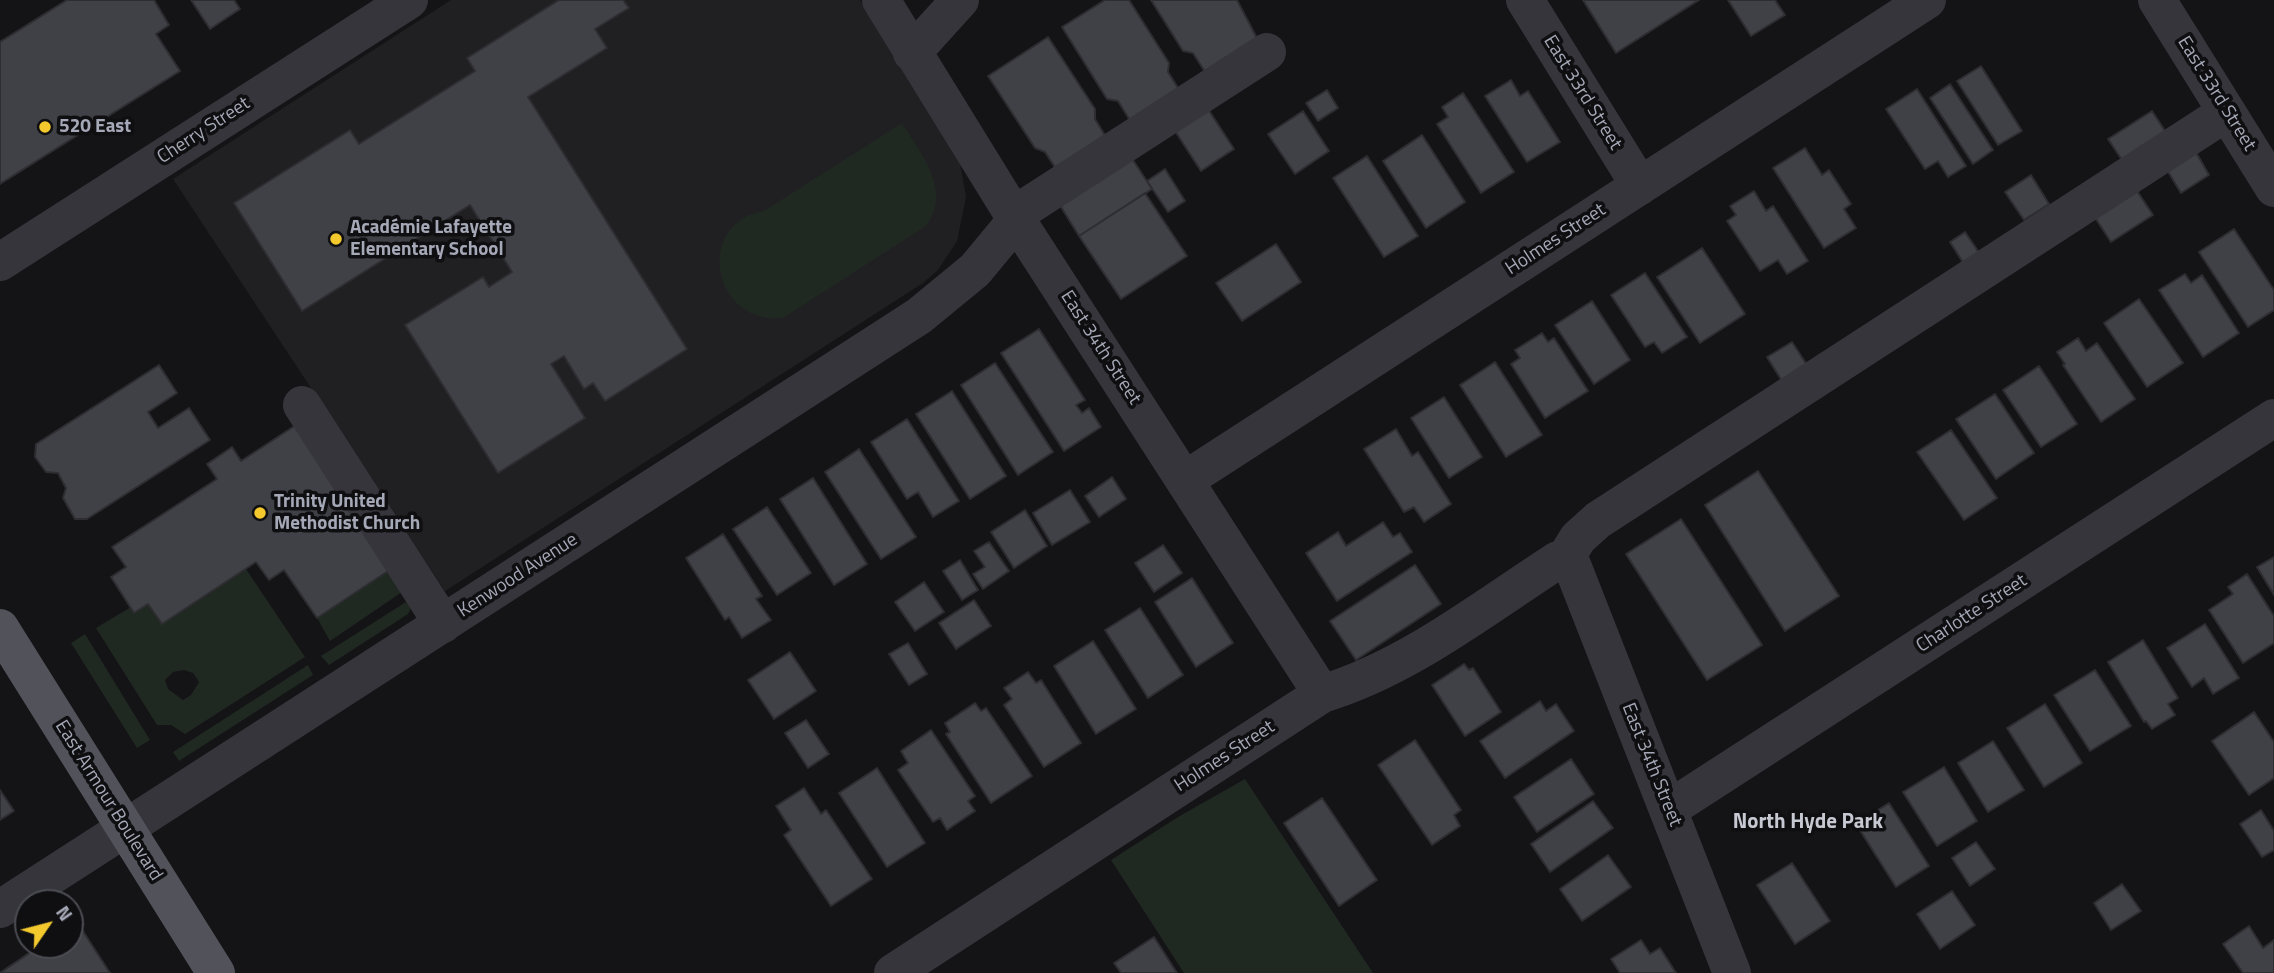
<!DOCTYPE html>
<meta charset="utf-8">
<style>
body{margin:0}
#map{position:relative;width:2274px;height:973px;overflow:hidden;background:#141416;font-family:"Titillium Web",sans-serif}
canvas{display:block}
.north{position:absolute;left:14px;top:889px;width:70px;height:70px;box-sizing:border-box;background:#0f0f11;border:2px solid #4b4c53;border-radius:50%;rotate:55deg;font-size:19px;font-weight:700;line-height:28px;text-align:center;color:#a5a8b6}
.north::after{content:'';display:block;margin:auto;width:24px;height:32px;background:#f3c92e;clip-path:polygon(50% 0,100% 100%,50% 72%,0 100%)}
</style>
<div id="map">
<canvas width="2274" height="973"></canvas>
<div class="north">N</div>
</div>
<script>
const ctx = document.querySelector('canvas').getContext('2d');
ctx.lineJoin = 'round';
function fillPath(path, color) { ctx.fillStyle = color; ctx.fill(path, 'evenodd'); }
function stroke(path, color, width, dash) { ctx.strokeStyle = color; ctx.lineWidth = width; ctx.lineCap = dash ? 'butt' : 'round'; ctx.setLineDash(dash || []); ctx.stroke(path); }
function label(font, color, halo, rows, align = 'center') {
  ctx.font = font + ' "Titillium Web",sans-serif'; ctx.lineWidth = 7; ctx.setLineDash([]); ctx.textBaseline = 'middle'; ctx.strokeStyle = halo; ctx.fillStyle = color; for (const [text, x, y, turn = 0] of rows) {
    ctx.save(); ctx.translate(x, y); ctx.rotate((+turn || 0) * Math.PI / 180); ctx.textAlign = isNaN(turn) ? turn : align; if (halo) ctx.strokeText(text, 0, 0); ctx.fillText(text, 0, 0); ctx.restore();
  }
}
fillPath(new Path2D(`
 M451,0H860L950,143L960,163L966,197L957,241L938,270L923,283L445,591L173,179Z`), '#202023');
fillPath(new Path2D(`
 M902,123C921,154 953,191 926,226L783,318C713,326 693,223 764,211Z
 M246,569L305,657L185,734L171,725H157L96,628L131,607L135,613L148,604L162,624ZM184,670L193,673L199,682L191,695L183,700L168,689L165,680L173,672Z
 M391,569L408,588L330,641L317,618Z
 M406,602L411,608L408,614L329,665L321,656Z
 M85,634L150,740L137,748L71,643Z
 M308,665L313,675L179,761L173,752Z
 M1245,779L1373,973H1184L1111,860L1178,817Z`), '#202822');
const building = new Path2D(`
 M67,0H154L169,25L156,34L180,71L0,184V42Z
 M191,0H234L240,9L210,29Z
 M559,0H623L629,8L595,29L607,48L528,97L687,349L605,401L593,383L584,389L564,356L551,364L585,418L498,473L405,325L483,277L489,287L512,272L470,205L302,311L234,203L350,130L359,144L475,71L467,58Z
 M1105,0H1129L1169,63L1168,72L1180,91L1131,122L1118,101L1107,99L1062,27Z
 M1151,0H1237L1259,42L1207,75L1193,53L1183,51Z
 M1583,0H1699L1616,53Z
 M1728,0H1775L1785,15L1751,36Z
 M1048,37L1095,109V119L1106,137L1056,169L1045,152L1035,148L988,76Z
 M1981,66L2022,131L1998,145L1957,81Z
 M1511,80L1520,96L1528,91L1560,142L1527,162L1485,96Z
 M1950,84L1993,150L1973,164L1930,98Z
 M1917,89L1966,166L1948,177L1938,161L1925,169L1886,109Z
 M1327,90L1338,108L1318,121L1306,103Z
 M1463,93L1514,172L1481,193L1437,124L1448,117L1442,107Z
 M1208,109L1234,149L1201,171L1175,131Z
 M1303,111L1329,151L1295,174L1268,134Z
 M2152,111L2171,140L2128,169L2108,139Z
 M1422,135L1465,202L1426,228L1383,161Z
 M2193,147L2209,175L2181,193L2164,165Z
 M1805,148L1822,175L1829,170L1851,204L1844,209L1856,228L1824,248L1773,168Z
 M1129,154L1152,189L1079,236L1058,202Z
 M1367,156L1418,236L1384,257L1333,178Z
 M1165,169L1185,201L1168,212L1147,181Z
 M2031,175L2049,204L2024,220L2005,192Z
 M2133,185L2153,215L2111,242L2092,213Z
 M1754,191L1766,211L1773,206L1808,261L1787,274L1778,260L1760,271L1727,221L1736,215L1730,206Z
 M1145,193L1187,256L1121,299L1079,236Z
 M2234,229L2274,290V310L2248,327L2199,252Z
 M1965,232L1980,254L1964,264L1950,242Z
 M1276,244L1301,282L1242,321L1216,283Z
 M1702,248L1745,314L1700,343L1657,277Z
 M1645,273L1687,337L1662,353L1654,342L1645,347L1611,295Z
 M2185,274L2191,283L2202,275L2239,333L2203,357L2159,290Z
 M2139,299L2183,363L2147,387L2104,323Z
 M1592,301L1630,360L1594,384L1555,325Z
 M1039,329L1085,400L1076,405L1082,413L1089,408L1101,427L1064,451L1001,353Z
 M1542,333L1548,342L1554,338L1588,391L1545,418L1511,364L1520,358L1515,350Z
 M2078,338L2086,351L2097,343L2135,399L2101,422L2063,365L2065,364L2057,352Z
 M1792,342L1807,365L1782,381L1767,357Z
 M1495,362L1542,435L1506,457L1460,385Z
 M995,363L1053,452L1018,475L961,385Z
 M159,365L177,393L148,412L158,428L189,408L210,440L87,519H75L63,498L66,488L58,473L46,472L35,457L36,444Z
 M2039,366L2077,424L2041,447L2003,390Z
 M952,391L1006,476L970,499L916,414Z
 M1995,394L2034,453L1996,479L1956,419Z
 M1444,397L1482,457L1449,478L1411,418Z
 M907,419L959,501L933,517L918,492L907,499L871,442Z
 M296,425L391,569L317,618L284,570L269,580L256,562L162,624L148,604L134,613L111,577L126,567L112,547L217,479L207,464L232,447L241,461Z
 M1396,429L1412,456L1418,452L1451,504L1424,522L1414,507L1404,512L1364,449Z
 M1951,430L1997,498L1964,520L1917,452Z
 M859,449L916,537L881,559L825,472Z
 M1758,471L1839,596L1785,631L1705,505Z
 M1112,477L1126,499L1099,517L1085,496Z
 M813,478L867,564L834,585L780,499Z
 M1070,490L1090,522L1052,545L1033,513Z
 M767,507L811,573L777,595L733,529Z
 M1025,510L1047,546L1014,568L991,532Z
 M1681,519L1762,645L1707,680L1626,554Z
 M1383,522L1393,537L1400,533L1412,552L1337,601L1306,553L1338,532L1346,546Z
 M723,534L762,596L756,599L771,620L742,638L729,617L725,620L686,558Z
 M989,542L1009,571L983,589L973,574L985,567L974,551Z
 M1163,545L1182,573L1154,592L1135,563Z
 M2274,557V595L2257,567Z
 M960,560L978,590L962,600L943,571Z
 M1415,565L1441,604L1356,660L1330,621Z
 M2247,574L2274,616V643L2243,663L2209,610L2233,594L2228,587Z
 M1192,578L1233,643L1196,667L1155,602Z
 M924,582L944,612L915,631L895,602Z
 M974,600L991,626L956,649L939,623Z
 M1140,608L1183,675L1148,698L1105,630Z
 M2205,624L2239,678L2213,694L2204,678L2192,687L2167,648Z
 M2143,640L2178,698L2168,704L2175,715L2152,729L2146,721L2144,722L2108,662Z
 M1093,641L1136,709L1096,734L1054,666Z
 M908,643L927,674L909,685L889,654Z
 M790,652L816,691L774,719L748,680Z
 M1464,664L1469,670L1473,668L1501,712L1465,736L1432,685Z
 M2095,670L2131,726L2090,751L2054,695Z
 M1028,672L1036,683L1041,680L1081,743L1044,767L1004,705L1012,699L1004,688Z
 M1540,701L1546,711L1556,704L1574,731L1505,778L1480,741Z
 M975,703L981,711L986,708L1032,776L991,803L946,734L950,732L945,723Z
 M2045,704L2082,763L2044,787L2007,728Z
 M2254,712L2274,742V778L2249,795L2212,741Z
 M806,720L829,754L808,768L785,733Z
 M931,730L975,796L968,801L975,811L947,830L940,818L933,822L898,770L908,763L901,751Z
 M1415,740L1461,810L1454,815L1460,826L1432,845L1378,765Z
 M1993,741L2024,790L1988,812L1958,763Z
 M1571,759L1594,794L1537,832L1514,797Z
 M1944,767L1977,821L1937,846L1903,792Z
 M877,768L925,843L887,867L839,793Z
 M804,788L821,814L826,810L872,879L831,906L784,835L791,830L776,806Z
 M0,790L14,811L0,820Z
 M1322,798L1377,880L1339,906L1284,823Z
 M1593,801L1613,828L1550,872L1531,844Z
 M1889,803L1929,866L1896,887L1856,824Z
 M2261,810L2274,831V850L2262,857L2240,824Z
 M1976,842L1995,869L1970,886L1952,858Z
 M1608,855L1631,887L1582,921L1560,889Z
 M1792,863L1830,921L1795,944L1757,885Z
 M2122,884L2141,911L2111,930L2094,903Z
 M1952,891L1975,925L1940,949L1917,914Z
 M77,922L110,973H0L41,945H70V927Z
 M2249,926L2263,948L2274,940V973H2243L2223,944Z
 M1154,937L1177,973H1121L1114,963Z
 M1641,940L1650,954L1660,948L1676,973H1620L1611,959Z`);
fillPath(building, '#404146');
stroke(building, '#2e2e32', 2);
stroke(new Path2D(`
 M881,0L1016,219L1322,694
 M1525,0L1640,186
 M2157,0L2274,188
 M912,53L960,0
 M0,262L409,0
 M302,405L443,624
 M1185,480L1927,0
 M1565,559L1578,538L1598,520L2227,112
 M1565,559L1572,565L1732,973
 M1669,809L2274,418
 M0,909L919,316L975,270L1028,206L1267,52
 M893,973L1322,694C1408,668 1482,609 1558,560L1565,559`), '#35353b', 38);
stroke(new Path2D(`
 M0,628L216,973`), '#51525a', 38);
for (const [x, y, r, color] of [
 [45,127,7,"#f3c92e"],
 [336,239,7,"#f3c92e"],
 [260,513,7,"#f3c92e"]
]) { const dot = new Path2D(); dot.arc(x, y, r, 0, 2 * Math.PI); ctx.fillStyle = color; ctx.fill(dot); stroke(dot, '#0f0f11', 2.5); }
label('19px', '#a5a8b6', '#0f0f11', [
 ["East 33rd Street",1582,93,58],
 ["East 33rd Street",2216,94,58],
 ["Cherry Street",204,131,-33],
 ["Holmes Street",1556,240,-33],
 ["East 34th Street",1100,348,57],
 ["Kenwood Avenue",518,576,-33],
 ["Charlotte Street",1972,614,-33],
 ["Holmes Street",1225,757,-33],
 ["East 34th Street",1651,765,68],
 ["East Armour Boulevard",108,801,58]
]);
label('bold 19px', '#a5a8b6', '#0f0f11', [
 ["520 East",59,127],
 ["Académie Lafayette",350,228],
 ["Elementary School",350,250],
 ["Trinity United",274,502],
 ["Methodist Church",274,524]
], 'left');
label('bold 21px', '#c6c8d2', '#0f0f11', [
 ["North Hyde Park",1808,823]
]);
</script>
